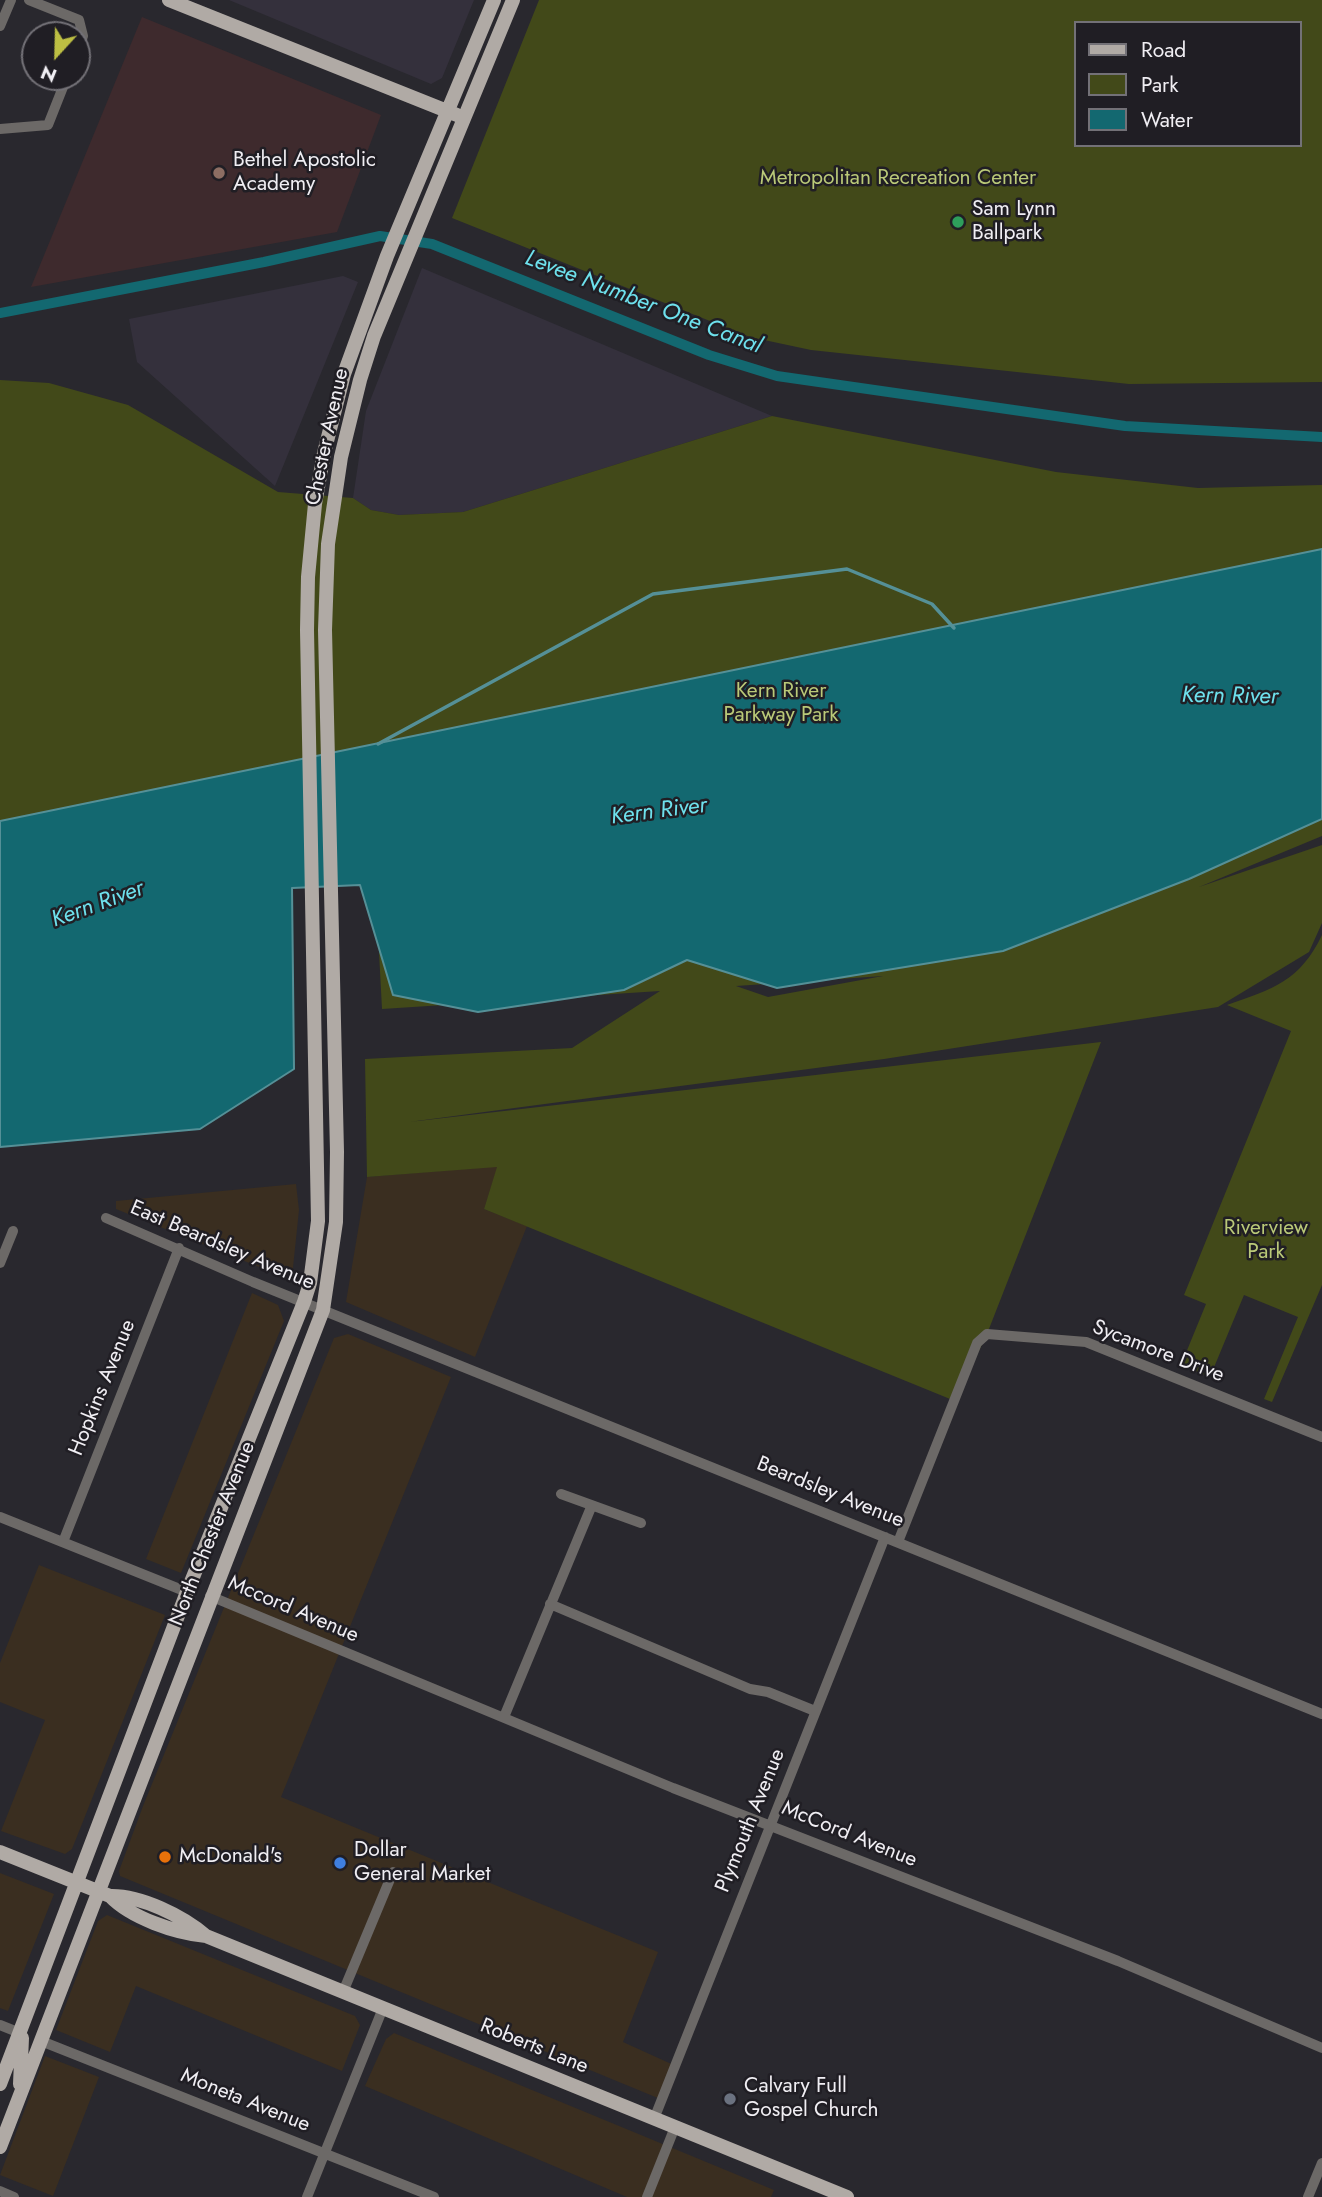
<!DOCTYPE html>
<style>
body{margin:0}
#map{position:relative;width:1322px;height:2197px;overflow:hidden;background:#29282e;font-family:Jost,sans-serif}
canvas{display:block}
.legend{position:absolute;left:1074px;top:21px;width:228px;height:126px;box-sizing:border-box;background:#201e24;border:2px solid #737177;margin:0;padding:9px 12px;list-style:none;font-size:21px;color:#f0eef3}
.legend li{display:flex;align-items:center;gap:14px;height:35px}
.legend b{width:35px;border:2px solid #737177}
.north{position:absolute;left:21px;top:21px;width:70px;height:70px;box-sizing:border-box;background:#201e24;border:2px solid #737177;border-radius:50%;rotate:202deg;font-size:19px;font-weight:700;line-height:28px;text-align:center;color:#f0eef3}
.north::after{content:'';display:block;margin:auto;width:24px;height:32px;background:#bdbf43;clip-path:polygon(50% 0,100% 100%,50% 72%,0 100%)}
</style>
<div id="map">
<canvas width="1322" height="2197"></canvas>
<ul class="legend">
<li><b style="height:9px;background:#b0aaa5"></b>Road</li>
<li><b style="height:19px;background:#424919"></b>Park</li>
<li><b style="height:19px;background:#136870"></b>Water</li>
</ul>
<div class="north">N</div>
</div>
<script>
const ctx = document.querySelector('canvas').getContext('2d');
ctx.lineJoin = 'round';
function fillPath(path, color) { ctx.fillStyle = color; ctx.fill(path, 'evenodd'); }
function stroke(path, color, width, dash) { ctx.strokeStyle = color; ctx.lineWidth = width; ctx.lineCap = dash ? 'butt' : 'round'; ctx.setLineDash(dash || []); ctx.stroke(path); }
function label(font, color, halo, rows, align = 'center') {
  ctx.font = font + ' Jost,sans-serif'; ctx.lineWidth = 5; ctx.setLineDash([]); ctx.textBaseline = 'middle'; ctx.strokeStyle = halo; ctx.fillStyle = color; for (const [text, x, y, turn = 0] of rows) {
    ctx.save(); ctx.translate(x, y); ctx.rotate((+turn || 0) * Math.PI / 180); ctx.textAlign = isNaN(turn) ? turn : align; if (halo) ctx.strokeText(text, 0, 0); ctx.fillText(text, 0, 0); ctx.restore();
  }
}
fillPath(new Path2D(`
 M498,1166L484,1209L527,1226L475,1357L346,1302L367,1177Z
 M296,1184L299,1210L292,1277L289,1279L116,1209V1201Z
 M252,1293L278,1305L284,1321L181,1573L146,1559Z
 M348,1334L451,1377L281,1797L658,1952L623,2042L678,2067L665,2101L120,1876L119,1871L143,1806L334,1338Z
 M39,1565L165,1615L72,1849L65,1854L1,1831L45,1720L0,1702V1663Z
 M0,1873L54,1894L8,2011L0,2008Z
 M107,1915L355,2016L360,2025L342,2071L136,1986L110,2052L56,2030L98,1921Z
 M394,2033L774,2190L771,2197H627L365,2086L386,2039Z
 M45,2056L99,2077L53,2196L0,2175Z`), '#3a2e20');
fillPath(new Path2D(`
 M229,0H474L442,78L431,84Z
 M422,268L772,416L463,512L399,515L371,510L353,498L366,411Z
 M343,276L358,282L275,486L137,362L129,319Z`), '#34303c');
fillPath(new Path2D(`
 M142,17L381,115L337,232L31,287Z`), '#3e2a2d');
fillPath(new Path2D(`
 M539,0H1322V382L1129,384L811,350L750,337L452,218ZM1075,23H1299V145H1075Z
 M0,380L49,383L128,405L278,492L353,498L371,510L399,515L463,512L772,416L1056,472L1198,488L1322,485V836L1199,887L1322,845V923L1309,952L1218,1007L884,1059L409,1122L1101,1042L987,1334L955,1401L484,1209L497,1167L367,1177L365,1059L572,1048L660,991L382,1009L375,876L275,882L0,1130ZM883,976L768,997L736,986Z
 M1322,935V1285L1272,1402L1264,1399L1298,1317L1244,1295L1210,1377L1181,1365L1206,1304L1184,1295L1291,1031L1227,1005C1273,989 1300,981 1322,935Z`), '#424919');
const water = new Path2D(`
 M1322,549V819L1189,879L1003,951L777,988L687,960L624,990L478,1012L393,995L360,885L292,888L294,1069L200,1129L0,1147V821Z`);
fillPath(water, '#136870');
stroke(water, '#559097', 2);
stroke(new Path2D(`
 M378,744L653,594L847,569L932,604L954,628`), '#559097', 3.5);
stroke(new Path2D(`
 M0,313L264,262L380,236L432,244L709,355L777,376L1125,426L1322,437`), '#136870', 10);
stroke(new Path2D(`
 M29,0L79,20L83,36L77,52
 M0,26L11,0
 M0,129L48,125L67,77
 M106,1218L253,1282L1322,1714
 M0,1263L13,1231
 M561,1494L641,1523
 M0,1517L187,1592
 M63,1542L179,1248
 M898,1542L977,1343L987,1334L1086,1342L1322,1437
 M210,1596L673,1788L1118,1961L1322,2048
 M550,1604L750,1689L768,1692L815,1711
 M504,1717L592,1505
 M343,1992L393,1872
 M0,2025L20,2033
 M41,2041L434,2197
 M654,2119L885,1537
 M0,2191L14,2197
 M307,2197L383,2008
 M647,2197L675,2127
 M1308,2197L1322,2163`), '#6c6967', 10);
stroke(new Path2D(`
 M169,0L457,115
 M0,1852L110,1896C131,1918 175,1933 206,1936L847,2197
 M110,1896C140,1895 183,1916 206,1936
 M0,2084L187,1592L304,1302L310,1283L318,1221L307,630L308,577L315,504L324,453L344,374L387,256L494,0
 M20,2084L22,2038
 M0,2147L323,1310L336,1222L337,1152L325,630L328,544L341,457L360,380L374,336L513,0`), '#b0aaa5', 14);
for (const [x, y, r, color] of [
 [219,173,7,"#8d6e63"],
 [958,222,7,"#2e9e5b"],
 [165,1857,7,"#e8710a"],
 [340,1863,7,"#3f7fe0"],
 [730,2099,7,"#6b7280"]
]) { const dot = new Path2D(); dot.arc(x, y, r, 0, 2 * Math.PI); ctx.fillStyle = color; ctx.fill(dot); stroke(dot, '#201e24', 2.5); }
label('21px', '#f0eef3', '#201e24', [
 ["Bethel Apostolic",233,161],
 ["Academy",233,185],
 ["Sam Lynn",972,210],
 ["Ballpark",972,234],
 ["Dollar",354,1851],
 ["General Market",354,1875],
 ["McDonald's",179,1857],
 ["Calvary Full",744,2087],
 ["Gospel Church",744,2111]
], 'left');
label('21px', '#bac978', '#201e24', [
 ["Metropolitan Recreation Center",898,179],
 ["Kern River",781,692],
 ["Parkway Park",781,716],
 ["Riverview",1266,1229],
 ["Park",1266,1253]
]);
label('21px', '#f0eef3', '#201e24', [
 ["Chester Avenue",328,437,-78],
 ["East Beardsley Avenue",222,1246,23],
 ["Sycamore Drive",1158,1352,21],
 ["Hopkins Avenue",103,1388,-68],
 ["Beardsley Avenue",830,1493,22],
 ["North Chester Avenue",213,1534,-68],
 ["Mccord Avenue",293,1610,23],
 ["Plymouth Avenue",751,1821,-68],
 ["McCord Avenue",849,1835,22],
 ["Roberts Lane",534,2047,22],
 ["Moneta Avenue",245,2101,22]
]);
label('italic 23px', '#6ee1ed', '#201e24', [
 ["Levee Number One Canal",643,303,21],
 ["Kern River",1230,697,1],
 ["Kern River",659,812,-7],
 ["Kern River",98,905,-20]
]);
</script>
